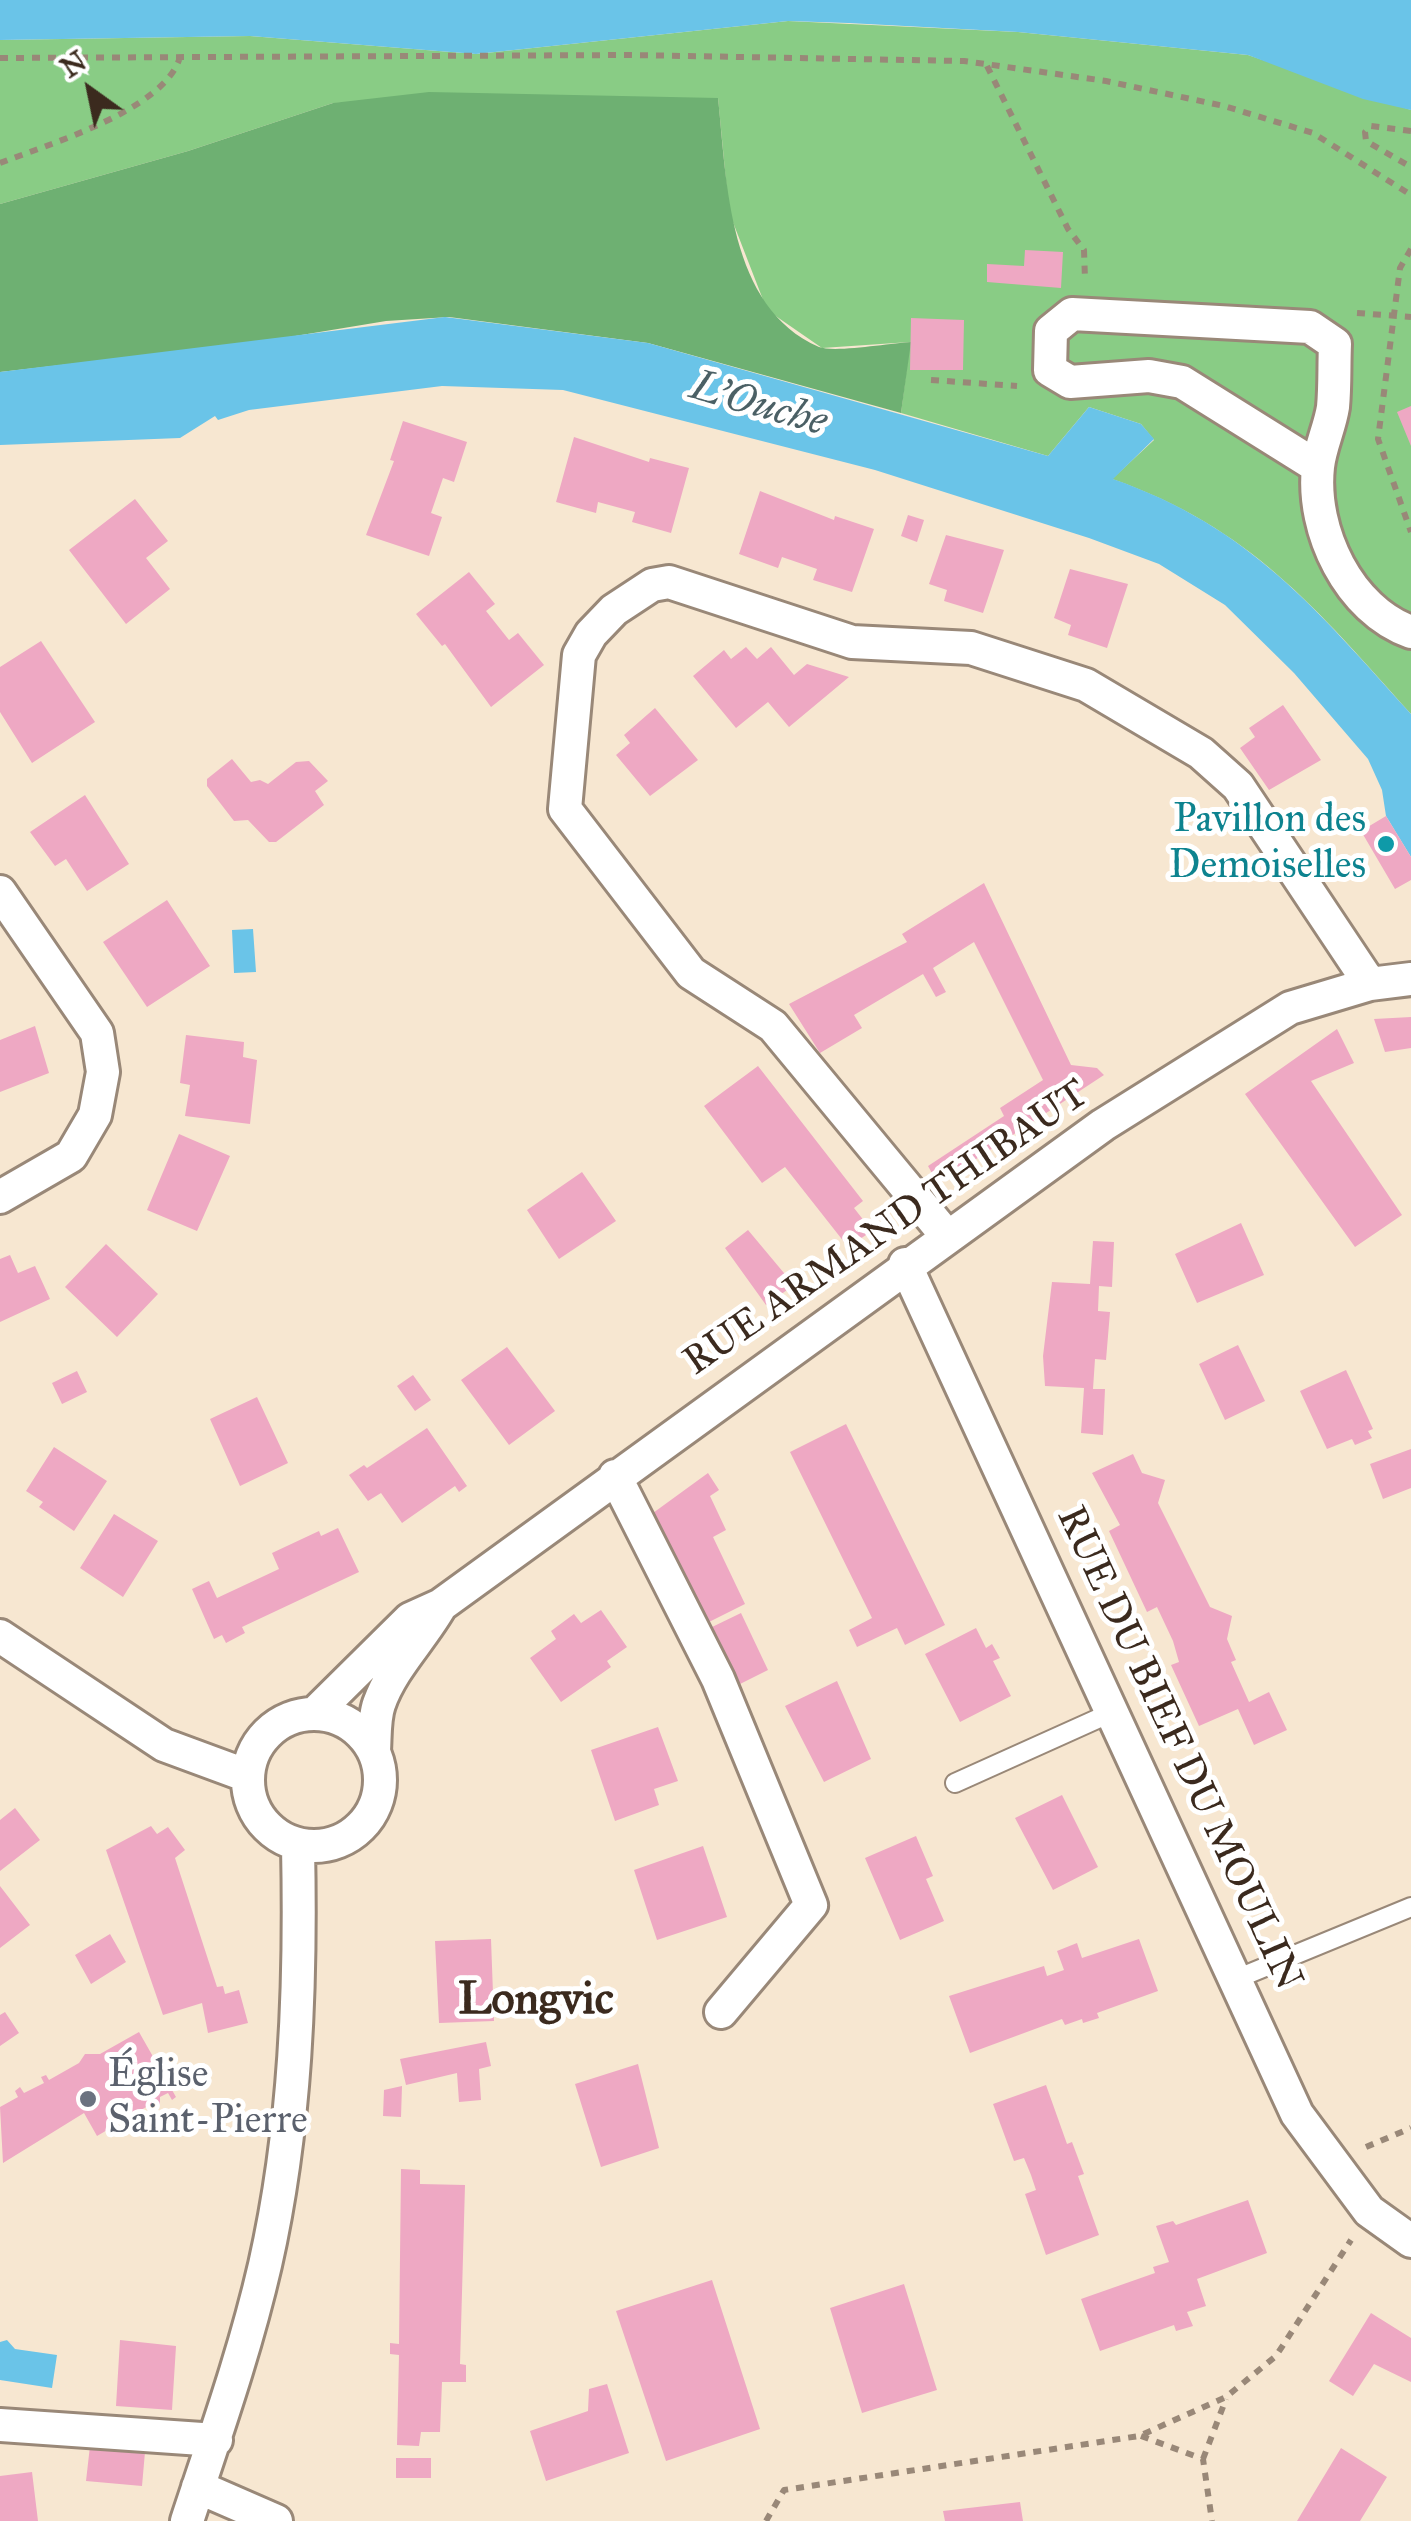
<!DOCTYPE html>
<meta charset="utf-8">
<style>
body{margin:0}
#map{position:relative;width:1411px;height:2521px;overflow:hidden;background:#f7e7d1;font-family:"IM FELL Great Primer",serif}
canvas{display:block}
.north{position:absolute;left:40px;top:40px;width:100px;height:100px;-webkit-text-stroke:8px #fff;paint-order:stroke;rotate:327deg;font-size:28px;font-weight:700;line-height:40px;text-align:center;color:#3b2a1e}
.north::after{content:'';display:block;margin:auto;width:35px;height:45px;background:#3b2a1e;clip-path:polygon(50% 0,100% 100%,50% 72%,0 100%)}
</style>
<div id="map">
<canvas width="1411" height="2521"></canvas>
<div class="north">N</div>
</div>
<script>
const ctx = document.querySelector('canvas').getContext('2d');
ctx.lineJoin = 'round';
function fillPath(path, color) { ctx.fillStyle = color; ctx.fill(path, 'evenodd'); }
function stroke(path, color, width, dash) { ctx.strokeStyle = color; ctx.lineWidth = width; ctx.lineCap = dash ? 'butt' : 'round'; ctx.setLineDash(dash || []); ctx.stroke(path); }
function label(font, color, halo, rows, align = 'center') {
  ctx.font = font + ' "IM FELL Great Primer",serif'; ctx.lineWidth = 10; ctx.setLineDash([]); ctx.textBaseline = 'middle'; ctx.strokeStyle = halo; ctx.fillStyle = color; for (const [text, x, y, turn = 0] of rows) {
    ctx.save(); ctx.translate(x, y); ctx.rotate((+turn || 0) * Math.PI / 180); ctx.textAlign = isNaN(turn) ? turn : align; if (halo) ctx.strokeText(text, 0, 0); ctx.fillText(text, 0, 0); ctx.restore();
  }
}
fillPath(new Path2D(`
 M788,21L1018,32L1248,55L1411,110V714C1317,609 1250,527 1112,479L1154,440L1141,424L1089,407L1048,456L901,413L910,342L822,348L767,310L729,212L718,98L333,103L188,151L0,204V40L250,36L476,54Z`), '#89cc85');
fillPath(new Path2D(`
 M429,92L718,98C727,183 728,307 819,347C835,353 890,343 911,342L901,413L648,343L449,317L386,321L247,344L0,372V204L188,151L333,103Z`), '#6eb072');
fillPath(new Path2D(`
 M0,0H1411V110L1363,99L1248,55L1018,32L848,23L788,21L476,54L250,36L0,40Z
 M445,317L648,343L1048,456L1089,407L1141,424L1154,439L1113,479C1250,527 1317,610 1411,714V857L1386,816L1382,790L1368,759L1294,673L1225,605L1159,564L1089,538L875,470L563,390L442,386L249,410L218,420L215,416L180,438L0,445V372Z
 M253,929L256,972L234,973L232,930Z
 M7,2340L15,2349L57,2355L52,2388L0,2380V2342Z`), '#6ac4e8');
fillPath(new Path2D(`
 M1025,250L1063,252L1061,288L987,282V264L1024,266Z
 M911,318L964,320L963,370H910Z
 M1411,406V446L1397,412Z
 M403,421L467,442L454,482L443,478L431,513L442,517L429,556L366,535L394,461L390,460Z
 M574,437L649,462L650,458L689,468L671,533L632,522L635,512L598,502L596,513L556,502Z
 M760,491L834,520L835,516L874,529L852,592L813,580L817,569L782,557L778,568L739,554Z
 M135,499L168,541L146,558L170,589L126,624L69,550Z
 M908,515L924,520L917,542L901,536Z
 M946,535L1004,550L983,613L944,601L947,590L929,584Z
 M1070,569L1128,584L1107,648L1068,635L1071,625L1054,618Z
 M469,572L495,604L486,611L509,640L518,633L544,665L491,707L445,644L442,646L416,614Z
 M41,641L95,722L32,763L0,712V667Z
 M746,647L757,659L771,647L794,675L807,664L849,677L789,727L768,702L736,728L693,676L724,650L731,659Z
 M1283,705L1321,760L1269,790L1240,748L1255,737L1249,728Z
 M655,708L698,760L650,796L616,755L630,743L624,735Z
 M232,759L251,782L260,780L268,784L296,762L309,761L328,781L315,791L324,805L276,842H269L248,820L234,821L207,786V779Z
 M85,795L129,864L87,891L66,859L55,866L30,832Z
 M1386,816L1411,857V880L1395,889L1361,831Z
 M984,883L1071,1065L1097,1068L1104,1075L938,1184L928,1166L1004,1116L1000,1108L1043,1080L974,942L933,968L946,992L936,997L923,974L854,1015L862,1028L820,1053L789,1004L907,942L902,934Z
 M167,900L210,966L147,1007L103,942Z
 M1411,1017V1048L1385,1052L1374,1019Z
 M35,1026L49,1073L0,1092V1040Z
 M1337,1029L1354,1063L1311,1081L1402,1215L1355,1247L1245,1094Z
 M186,1035L244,1042L243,1057L257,1060L250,1124L185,1116L190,1085L180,1083Z
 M758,1066L863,1201L854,1208L872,1231L848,1247L785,1167L762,1183L704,1106Z
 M179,1134L230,1156L197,1231L147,1210Z
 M582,1172L616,1221L559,1259L527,1210Z
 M1241,1223L1264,1275L1197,1303L1175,1254Z
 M748,1230L794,1285L766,1305L725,1248Z
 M1093,1241L1114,1242L1112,1287L1099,1286L1098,1311L1110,1312L1106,1360L1095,1359L1093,1389H1105L1103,1435L1081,1433L1084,1388L1045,1386L1043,1356L1052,1282L1090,1284Z
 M106,1244L158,1294L117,1337L65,1287Z
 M10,1255L18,1273L35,1266L50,1299L0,1322V1259Z
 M1238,1345L1265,1401L1225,1420L1199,1364Z
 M507,1347L555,1411L509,1445L461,1380Z
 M1346,1370L1373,1429L1368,1431L1372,1438L1355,1445L1352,1439L1327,1449L1300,1391Z
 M77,1371L87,1392L62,1404L52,1383Z
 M413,1375L431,1400L415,1411L397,1386Z
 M257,1397L288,1463L240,1486L210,1419Z
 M846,1424L945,1625L905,1645L897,1628L857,1647L849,1630L872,1618L790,1452Z
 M427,1428L467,1486L459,1492L455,1486L402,1523L381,1493L368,1501L349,1475L364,1465L367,1468Z
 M54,1447L107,1481L74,1531L39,1507L43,1502L26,1491Z
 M1411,1449V1488L1383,1499L1370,1464Z
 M1133,1454L1142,1473L1165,1480L1158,1503L1210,1607L1232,1616L1227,1639L1236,1660L1231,1662L1249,1702L1269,1692L1287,1730L1254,1745L1238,1709L1199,1726L1171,1665L1179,1662L1173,1641L1157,1607L1147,1612L1109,1531L1120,1525L1092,1473Z
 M708,1473L719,1490L710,1496L726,1530L713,1537L745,1604L707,1623L653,1513Z
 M114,1514L158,1541L123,1597L80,1568Z
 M338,1528L359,1572L242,1627L245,1633L226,1643L222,1635L214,1639L192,1589L209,1581L217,1598L279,1569L272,1553L319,1531L321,1536Z
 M601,1610L627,1647L607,1661L611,1667L561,1702L530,1658L556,1639L551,1631L574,1614L581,1623Z
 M741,1613L768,1670L738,1685L710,1628Z
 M976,1628L986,1648L992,1644L1000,1658L993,1661L1011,1696L960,1722L925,1654Z
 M837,1681L871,1759L824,1782L785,1706Z
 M658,1727L678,1781L654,1789L659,1805L615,1821L591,1750Z
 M1062,1795L1098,1867L1053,1890L1015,1818Z
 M15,1808L40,1840L0,1871V1820Z
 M151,1826L157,1834L168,1827L185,1850L175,1858L217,1987L223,1986L225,1994L239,1990L248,2023L208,2033L202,2003L163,2015L106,1850Z
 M916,1836L933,1876L926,1879L944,1921L900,1940L865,1858Z
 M703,1846L727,1917L657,1940L634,1870Z
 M0,1886L30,1925L0,1948Z
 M110,1934L126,1962L91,1984L75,1955Z
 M491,1939L494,2021L439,2023L435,1941Z
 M1139,1939L1158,1991L1097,2013L1099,2018L1083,2023L1082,2019L1065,2025L1062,2019L970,2053L949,1996L1044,1966L1047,1976L1064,1970L1057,1951L1077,1943L1082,1958Z
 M5,2012L19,2033L0,2046V2015Z
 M139,2032L176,2097L172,2100L168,2093L160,2097V2106L157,2101L130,2116V2124L126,2119L97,2136L84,2113L3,2163L0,2107L18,2097L15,2091L20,2087L24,2093L44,2083L41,2077L46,2075L49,2080L79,2063L85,2054H100Z
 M486,2042L491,2066L479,2069L481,2100L459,2102L457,2073L406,2085L400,2059Z
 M638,2064L659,2148L601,2167L575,2084Z
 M1046,2085L1067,2144L1072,2142L1084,2174L1078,2176L1099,2235L1046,2255L1025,2194L1036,2190L1031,2175L1024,2158L1014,2161L993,2104Z
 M402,2086L401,2117L383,2116L384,2090Z
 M401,2169L420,2170V2184L465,2185L460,2364L466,2365V2382H442L440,2432H421L419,2446L397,2445L399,2355L390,2354V2343L399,2344Z
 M1248,2200L1267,2253L1197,2279L1206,2306L1187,2312L1193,2326L1176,2331L1174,2325L1100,2351L1081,2299L1155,2273L1153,2267L1169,2262L1156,2226L1173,2221L1176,2225Z
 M712,2280L760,2429L666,2461L616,2311Z
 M904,2284L937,2390L862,2413L830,2308Z
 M1371,2313L1411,2338V2382L1374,2364L1353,2396L1329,2381Z
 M120,2340L176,2346L172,2410L116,2406Z
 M607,2384L629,2453L546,2481L530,2431L588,2411L589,2389Z
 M90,2446L145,2452L142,2486L86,2481Z
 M1341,2448L1387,2477L1360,2521H1297Z
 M396,2458H431V2478H396Z
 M32,2472L38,2521H0V2476Z
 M1020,2502L1023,2521H945L943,2511Z`), '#eea8c3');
const service = new Path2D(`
 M955,1783L1115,1711
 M1236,1979L1411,1907`);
const minor = new Path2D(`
 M1318,467L1182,382L1149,376L1070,382L1050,370L1051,331L1072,314L1310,327L1335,344C1334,365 1335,386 1333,407C1330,427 1320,447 1318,467C1311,531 1349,610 1411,632
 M0,892L97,1033L103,1072L95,1115L71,1156L0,1197
 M946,1235L773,1026L691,973L565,809L579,655L591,634L614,610L652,585L669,582L852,642L971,648L1086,685L1201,753L1238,786L1370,984
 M905,1264L1297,2114L1369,2211L1411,2241
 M615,1476L718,1679L811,1905L721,2012
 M0,1636L164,1745L248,1776
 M315,1713L410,1619L441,1605L1103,1125L1290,1008L1370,984L1411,979
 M248 1780a66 66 0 1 1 132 0a66 66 0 1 1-132 0Z
 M374,1751C375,1736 374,1718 379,1704C392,1667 422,1639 441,1605
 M0,2425L216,2440
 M198,2487L276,2521
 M187,2521C215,2436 245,2352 265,2265C296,2128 301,1986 298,1846`);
stroke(service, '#998878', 22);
stroke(minor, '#998878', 38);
stroke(new Path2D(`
 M0,58L630,55L964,61L1106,81L1224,106L1313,133L1411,195
 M987,66L1068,229L1084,250L1085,279
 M1411,131L1371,126L1365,132L1366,141L1411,167
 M0,163C49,144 165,110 180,57
 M1411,249L1400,268L1378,439L1411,532
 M1357,313L1411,317
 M931,380L1017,386
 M1366,2147L1411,2128
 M1141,2436L1203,2459L1212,2521
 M1203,2459L1226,2399
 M766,2521L784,2490L1139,2436L1226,2397L1276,2356L1351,2240`), '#998878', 6, [8, 8]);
stroke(service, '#fff', 18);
stroke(minor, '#fff', 32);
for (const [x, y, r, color] of [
 [1386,844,10,"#0f9aa8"],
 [88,2099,10,"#6b7280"]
]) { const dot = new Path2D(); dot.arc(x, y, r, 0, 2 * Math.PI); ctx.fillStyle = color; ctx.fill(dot); stroke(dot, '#fff', 4); }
label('40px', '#0d838f', '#fff', [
 ["Pavillon des",1366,821],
 ["Demoiselles",1366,867]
], 'right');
label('40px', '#3b2a1e', '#fff', [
 ["RUE ARMAND THIBAUT",887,1229,-35],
 ["RUE DU BIEF DU MOULIN",1178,1749,65]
]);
label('40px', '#5b616d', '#fff', [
 ["Église",108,2076],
 ["Saint-Pierre",108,2122]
], 'left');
label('italic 42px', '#4b6065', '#fff', [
 ["L'Ouche",758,406,16]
]);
label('bold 45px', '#3b2a1e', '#fff', [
 ["Longvic",536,2002]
]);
</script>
